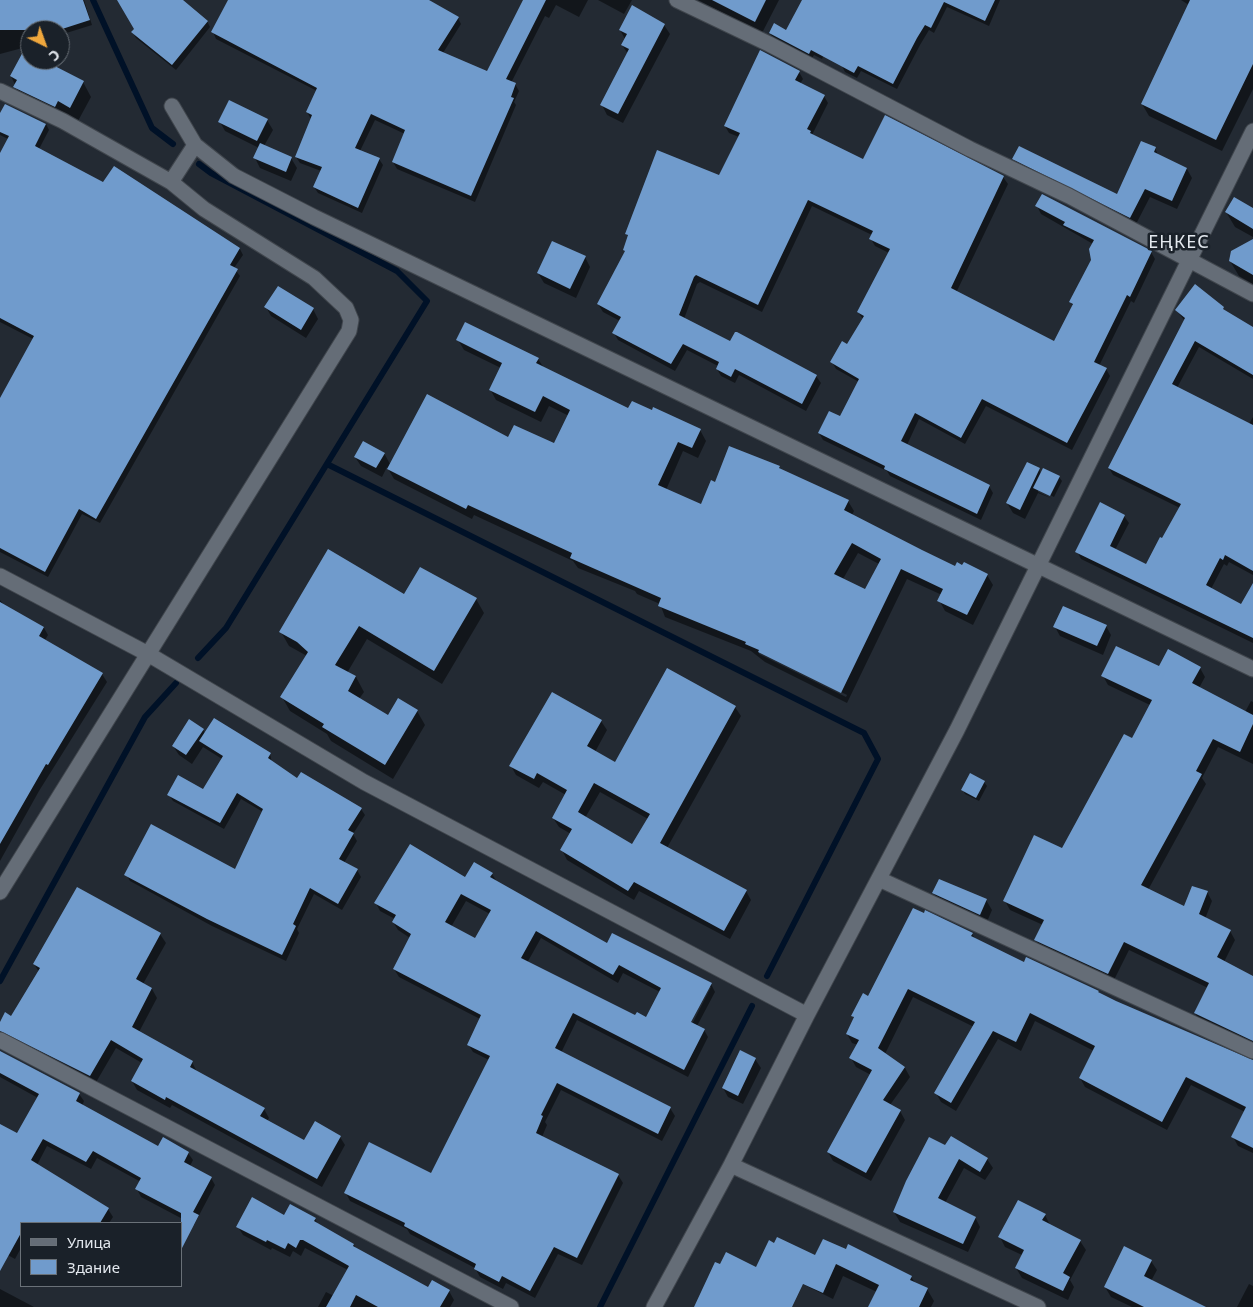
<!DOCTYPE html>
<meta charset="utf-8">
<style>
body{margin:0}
#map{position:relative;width:1253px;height:1307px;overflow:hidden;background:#232a33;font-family:"Noto Sans",sans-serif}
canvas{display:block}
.legend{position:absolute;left:20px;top:1222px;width:162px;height:65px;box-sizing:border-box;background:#1a2129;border:1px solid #6a7178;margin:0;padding:6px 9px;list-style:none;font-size:15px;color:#e3e8ee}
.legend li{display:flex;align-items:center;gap:10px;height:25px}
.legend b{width:25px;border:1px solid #6a7178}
.north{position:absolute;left:20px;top:20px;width:50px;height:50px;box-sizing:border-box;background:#1a2129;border:1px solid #6a7178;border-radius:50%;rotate:138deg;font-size:14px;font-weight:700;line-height:20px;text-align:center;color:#e3e8ee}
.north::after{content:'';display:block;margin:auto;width:18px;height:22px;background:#efa73d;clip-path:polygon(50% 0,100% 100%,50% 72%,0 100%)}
</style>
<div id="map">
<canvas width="1253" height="1307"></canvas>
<ul class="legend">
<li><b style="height:6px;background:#656d77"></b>Улица</li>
<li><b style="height:14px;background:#709bcc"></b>Здание</li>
</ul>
<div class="north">С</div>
</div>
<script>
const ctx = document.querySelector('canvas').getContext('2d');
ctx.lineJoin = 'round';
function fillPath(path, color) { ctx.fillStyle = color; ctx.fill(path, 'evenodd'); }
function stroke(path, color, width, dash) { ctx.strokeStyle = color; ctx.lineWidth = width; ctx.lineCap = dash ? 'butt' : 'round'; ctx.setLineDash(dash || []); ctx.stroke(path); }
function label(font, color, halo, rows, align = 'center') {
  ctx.font = font + ' "Noto Sans",sans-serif'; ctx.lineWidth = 5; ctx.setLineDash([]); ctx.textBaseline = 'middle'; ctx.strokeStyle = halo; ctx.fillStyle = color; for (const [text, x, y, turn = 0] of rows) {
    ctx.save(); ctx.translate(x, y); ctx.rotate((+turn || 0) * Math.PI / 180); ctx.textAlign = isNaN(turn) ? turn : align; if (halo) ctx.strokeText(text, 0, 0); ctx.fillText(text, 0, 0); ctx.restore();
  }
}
fillPath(new Path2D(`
 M0,0H84L92,25L60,35V30H30V46L0,54Z
 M118,0H181L207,21L210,27L176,70L136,38L133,33L136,29Z
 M230,0H427L458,18L461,24L443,53L488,72L524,0H588L579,17L556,5L549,18L545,16L511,83L515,84L519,91L514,102L516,105L475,202L397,169L393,162L405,134L375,120L360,151L379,159L383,165L362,213L318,193L314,187L321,171L300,163L296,157L311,119L307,112L317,91L216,39L213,32Z
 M598,0H632L624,14Z
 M698,0H779L762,33Z
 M803,0H848L822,59L814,55L812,58L773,39L770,33L786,31Z
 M876,0H1000L989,26L947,7L934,33L929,30L920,45L897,89L861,71L857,78L845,72L842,66Z
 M1181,0H1253V89L1222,151L1149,116L1142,104L1189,5Z
 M664,25L670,34L623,123L607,115L602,105L628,54L622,45L625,39L620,30Z
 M30,54V60H41L83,82L91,97L78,121L23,102L11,76Z
 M799,72L803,79L800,84L824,96L828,103L812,135L864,160L1003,177L1008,184L956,293L1055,343L1073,306L1070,302L1092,260L1093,244L1041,214L1037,206L1151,252L1155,259L1134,303L1131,301L1099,366L1106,369L1110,376L1072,450L986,406L965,444L919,419L907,445L989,486L993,493L981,520L890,476L887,471L823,440L819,433L841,418L859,382L836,369L832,362L848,346L863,319L858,312L889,253L875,246L871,239L872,235L812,206L762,312L700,282L697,284L684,319L731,343L816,376L821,383L806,411L739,375L735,383L721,376L717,369L718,366L687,350L675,371L618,340L614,333L620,321L603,312L598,304L625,252L629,238L626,233L719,176L739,137L729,133L725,126Z
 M0,115L46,124L49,130L39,149L104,183L114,168L240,249L243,255L234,268L240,276L100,523L82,514L48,577L0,552V401L33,339L0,322V156L8,139L0,135Z
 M267,120L273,130L264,146L291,158L297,168L291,181L260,168L255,158L259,148L225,131L220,122Z
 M1155,148L1159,157L1187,169L1192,178L1177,209L1150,197L1135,226L1019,168L1014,159L1118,196Z
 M1253,210V237L1235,227L1226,212Z
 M1253,241V284L1239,276L1230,261Z
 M585,257L590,267L576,298L544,283L538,273Z
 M1195,286L1226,313L1253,328V379L1199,347L1177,388L1249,424L1253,417V575L1229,562L1227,566L1224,564L1211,589L1242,606L1253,586V643L1081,559L1077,551L1101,504L1124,516L1129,523L1115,550L1147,566L1180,508L1113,475L1109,468L1185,321L1176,310Z
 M266,307L313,309L318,319L306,338L271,316Z
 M458,340L538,359L544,368L629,410L700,430L706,441L698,458L683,451L666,490L702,506L715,484L779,467L781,470L848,501L854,511L852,515L955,568L987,575L993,585L973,625L945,611L939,600L942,595L907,579L847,703L765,662L751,651L665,617L660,604L637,594L635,591L578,568L573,561L474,515L472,519L394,479L387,467L382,477L361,466L355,457L384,453L390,464L508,439L554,445L569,416L549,406L541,422L496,400L490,389L501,368L464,350ZM858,553L879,564L866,591L843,579ZM759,651L847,695L846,697L759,654Z
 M1039,469L1041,474L1059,477L1062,481L1054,497L1038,489V492L1053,499L1038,493L1025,519L1013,513L1007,503Z
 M404,596L476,599L484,613L442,684L367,639L347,673L356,677L364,692L359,699L388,717L417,711L425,725L393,779L331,741L327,734L290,711L282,697L307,656L289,646L281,632Z
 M0,600L6,607L44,628L48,635L45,640L102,674L107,682L39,791L0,861V866Z
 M1106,626L1111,635L1103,655L1060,636L1055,627Z
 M1159,668H1200L1205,677L1199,688L1245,712L1251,701L1253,702V764L1218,747L1202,778L1206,784L1148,890L1184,908L1207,892L1212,901L1205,919L1230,931L1235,940L1224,962L1253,977V1047L1200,1022L1195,1013L1208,988L1129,950L1113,982L1041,949L1036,940L1043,925L1010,910L1005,901L1063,850L1133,740L1150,705L1108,685L1103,676Z
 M735,707L741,716L667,848L746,891L751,900L730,939L639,891L634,900L567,860L562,850L571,834L559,827L553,818L566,795L543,782L539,788L516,775L511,766L601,721L607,730L595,752L616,764ZM600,792L648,819L632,846L585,818Z
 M203,730L205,733L270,754L272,763L298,779L361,809L365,815L353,834L357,841L344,863L357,870L361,877L342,910L314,894L297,929L299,933L286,961L212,926L130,881L126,874L235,871L263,812L241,799L224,829L173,801L169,795L203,790L222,759L203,747L192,764L179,755L173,746Z
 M984,782L987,786L979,801L965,794L963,790Z
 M492,874L497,882L608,945L711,984L715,992L697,1026L704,1030L708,1037L688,1077L577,1020L561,1053L670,1108L675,1116L662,1141L561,1090L545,1122L547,1125L542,1137L618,1175L623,1183L582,1265L558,1254L535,1298L506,1283L503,1289L480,1277L475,1268L410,1234L407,1229L350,1201L346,1193L432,1174L489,1060L473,1052L468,1044L480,1019L399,977L394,969L410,938L398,930L393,922L395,919L380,911L376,903ZM466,901L490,914L476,940L451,927ZM541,938L618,983L623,973L660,992L647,1018L636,1016L527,963ZM708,987H711L690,1028L687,1027Z
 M940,880L986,900L992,910L986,924L939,903L934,893Z
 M77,888L160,934L166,943L143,984L152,989L157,998L139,1032L192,1062L197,1072L264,1109L269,1118L267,1121L305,1142L340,1137L345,1145L322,1187L172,1105L170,1108L137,1090L132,1081L142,1063L116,1048L95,1084L0,1034V1028L12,1017L39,972L34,964Z
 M972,934L976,940L1024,964L1027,959L1098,992L1101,995L1253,1061V1153L1238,1146L1233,1137L1245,1112L1191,1085L1167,1130L1085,1087L1080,1078L1094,1051L1035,1021L1021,1051L998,1039L956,1111L941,1102L936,1093L974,1027L913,997L885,1054L905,1068L910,1077L890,1105L900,1111L905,1120L871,1181L833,1161L828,1152L871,1075L856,1067L851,1058L858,1045L852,1043L847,1034L854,1019L853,1016L869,997Z
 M0,1052L79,1094L84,1101L82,1106L159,1148L188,1153L193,1160L190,1166L211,1178L215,1185L194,1225L141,1197L137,1189L141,1182L97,1158L91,1169L47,1146L37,1165L108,1209L113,1217L109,1223H21V1248L15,1259L4,1253L0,1255V1125L18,1135L38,1098L0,1077Z
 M755,1059L761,1068L743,1104L728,1097L723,1088Z
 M946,1146L987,1159L993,1168L985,1180L964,1168L945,1203L975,1217L980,1227L968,1252L900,1222L894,1212Z
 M1045,1215L1050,1225L1080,1241L1086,1250L1070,1280L1074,1287L1068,1300L1022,1278L1016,1268L1022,1255L1005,1247L1000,1237Z
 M285,1216L315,1219L318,1224L354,1245L357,1250L429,1289L449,1291L454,1300L450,1307H318L326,1292L334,1296L348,1270L305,1248L301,1256L293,1251L290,1257L272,1248L271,1250L243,1235L238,1227Z
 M816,1257L911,1277L916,1284L927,1289L934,1301L931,1307H870L877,1292L843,1276L833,1299L770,1268Z
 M1151,1261L1157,1270L1151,1281L1203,1307H1132L1111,1297L1105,1287Z
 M1249,1284L1253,1286V1307H1237Z
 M0,1289L34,1307H0Z`), '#0007');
stroke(new Path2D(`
 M93,0L152,128L173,144
 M327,464L864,733L878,759L767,976
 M198,658L226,628L427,301L397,271L211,173L199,164
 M0,981L145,717L176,683
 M600,1307L752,1006`), '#001127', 6);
fillPath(new Path2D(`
 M0,0H83L90,20L59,30H0Z
 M117,0H183L208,21L172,65L131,32L134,29Z
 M228,0H429L459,17L438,50L487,71L523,0H546L506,79L516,83L511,97L514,98L471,196L392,162L405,130L371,114L355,148L380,158L358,208L313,187L322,167L295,157L312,115L306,112L317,88L211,32Z
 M712,0H766L755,22Z
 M802,0H995L985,21L944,2L931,28L925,25L917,38L893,84L858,66L854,73L811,50L809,54L769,33L774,23L786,30Z
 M1190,0H1253V64L1216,140L1141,104Z
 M632,5L665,24L618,114L600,105L629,49L621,45L627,34L619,30Z
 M24,50L30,53V60H43L84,81L70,108L58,101L55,107L13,87L17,80L10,76Z
 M760,50L800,71L795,80L825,95L807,129L811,131L810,133L863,159L885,115L1004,176L951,288L1054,341L1073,304L1069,302L1091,260L1089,249L1094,240L1063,225L1065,222L1035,206L1042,194L1152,251L1130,297L1127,295L1094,362L1107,368L1067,443L982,399L961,438L915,413L901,441L990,485L977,514L884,469L885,466L818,433L829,411L840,416L859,379L830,362L842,341L847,344L864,316L857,312L890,249L869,239L873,231L808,200L758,305L696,275L694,277L679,315L730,341L735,332H737L817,375L802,404L735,369L731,377L716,369L719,362L683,344L671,364L612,333L621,317L597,304L625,251L623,250L628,235L625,234L657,150L719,175L740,133L724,126Z
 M229,100L268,119L257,141L218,122Z
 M5,104L46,124L35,146L103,182L114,166L240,248L230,265L238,269L96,519L79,509L45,572L0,548V398L34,336L0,318V153L9,136L0,132V113Z
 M1141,141L1156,147L1154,152L1187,168L1172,201L1145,189L1130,218L1012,159L1019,146L1117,194Z
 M260,143L292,157L286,172L253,158Z
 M1234,197L1253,208V229L1225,212Z
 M1253,239V275L1229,261L1231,251Z
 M552,241L586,256L570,289L537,273Z
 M1195,284L1224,307L1223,309L1253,327V375L1195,341L1172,384L1253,425V571L1225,555L1223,560L1220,558L1206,585L1241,604L1253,583V638L1075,552L1100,502L1125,515L1110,546L1146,564L1160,537L1162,538L1181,504L1108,468L1185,318L1175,310Z
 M278,286L314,308L301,330L264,307Z
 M465,322L539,358L536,363L628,408L632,401L652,410L653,407L701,429L692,448L678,442L658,485L701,504L711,480L715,482L729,446L780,466L779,468L849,500L844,510L922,550L955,566L957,562L962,565L964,562L988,574L967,615L937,601L943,589L901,569L841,693L758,652L759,650L745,644L746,642L658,606L661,598L570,558L572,553L468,505L466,509L387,469L427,394L508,437L514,425L554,443L570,410L543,396L535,412L489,390L502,363L456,340ZM852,543L881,559L865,589L834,574Z
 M363,441L385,453L376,468L354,457Z
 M1027,462L1040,468L1020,510L1006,503Z
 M1043,468L1060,476L1050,496L1033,488Z
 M328,549L404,594L420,567L477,598L434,671L359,626L335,665L356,676L348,691L388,715L398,698L418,710L385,765L322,727L324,724L280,697L308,652L297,642L279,632Z
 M0,602L44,627L39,636L103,673L48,765L46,764L0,844Z
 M1063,606L1107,625L1097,646L1053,627Z
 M1116,646L1159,666L1168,649L1201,667L1192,683L1253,715V724L1240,752L1213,739L1196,771L1202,774L1141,885L1184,906L1192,886L1208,891L1199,914L1231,930L1217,957L1253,976V1041L1194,1013L1209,983L1124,942L1108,974L1034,940L1044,920L1003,901L1034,835L1062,848L1124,734L1132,738L1152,700L1101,676Z
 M667,668L736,706L660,843L747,890L724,931L634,882L628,891L560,850L572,829L552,818L567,790L537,773L534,779L509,766L552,692L602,720L587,746L615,762ZM594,783L650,814L632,844L578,812Z
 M214,718L271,753L268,758L297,778L301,772L362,808L348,830L354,833L339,859L358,869L338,904L310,888L293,924L296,926L282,955L207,919L124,875L151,824L235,869L263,809L237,793L220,823L167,795L178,775L203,789L223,756L199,741Z
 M189,719L204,729L186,755L172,746Z
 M970,773L985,781L976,798L961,790Z
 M410,844L465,877L474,862L493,873L490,877L607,943L612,933L712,983L691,1022L705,1029L684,1070L573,1013L555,1048L671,1107L658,1134L557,1083L541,1115L543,1116L536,1133L619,1174L577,1258L554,1247L530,1291L502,1276L499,1282L474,1269L476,1264L404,1226L405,1223L344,1193L369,1142L431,1173L490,1056L467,1045L481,1015L393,969L411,934L392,922L396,915L374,903ZM461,894L491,910L475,938L445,922ZM536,931L613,975L619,965L661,988L646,1017L637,1012L635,1015L521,958Z
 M939,879L987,899L980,915L932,893Z
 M77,887L161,933L136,979L152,988L132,1027L193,1061L190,1067L265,1108L260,1116L304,1140L315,1121L341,1136L317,1179L166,1097L165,1100L131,1081L143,1059L111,1040L90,1076L0,1031V1022L5,1012L11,1016L40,968L33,964Z
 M913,908L924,913L925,910L973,933L971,936L1024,962L1026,957L1099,991L1098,992L1116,1001L1253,1060V1148L1231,1137L1246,1107L1186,1077L1162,1122L1079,1078L1095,1046L1030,1013L1016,1042L993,1031L951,1103L934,1093L975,1022L908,989L878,1048L905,1067L883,1100L901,1110L866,1173L827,1152L872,1070L849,1058L859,1040L846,1034L854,1017L851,1016L863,993L868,996Z
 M740,1050L756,1058L738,1096L722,1088Z
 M0,1051L80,1093L76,1101L158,1146L163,1137L189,1152L184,1162L212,1177L193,1212L199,1215L181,1250V1213L135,1189L141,1178L93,1151L86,1162L43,1139L31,1160L109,1208L100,1223H21V1233L0,1271V1124L17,1133L39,1094L0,1073Z
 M951,1136L988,1158L980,1172L959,1159L938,1198L976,1217L963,1244L893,1212L906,1181L929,1137L945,1145Z
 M252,1197L284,1215L290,1204L316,1218L314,1221L354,1244L353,1246L428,1287L432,1280L450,1290L440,1307H378L356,1295L350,1307H326L349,1266L303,1240H300L296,1248L288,1243L285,1249L267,1240L266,1242L236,1227Z
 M1018,1200L1046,1214L1042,1220L1081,1240L1063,1273L1070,1277L1063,1291L1015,1268L1024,1250L998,1237Z
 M777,1237L815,1255L823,1239L846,1249L848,1244L912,1276L910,1280L928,1288L919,1307H868L879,1285L836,1264L823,1293L803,1284L792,1307H694L715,1262L720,1264L726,1252L756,1267L769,1240L774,1243Z
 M1124,1246L1152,1260L1144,1276L1206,1307H1144L1104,1287Z`), '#709bcc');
const minor = new Path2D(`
 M677,0L769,44L970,149L1069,196L1253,294
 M0,91L63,121L171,182L204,209L314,278L346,308L351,320L349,331L0,892
 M172,106L195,145L234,176L314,217L1253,669
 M171,182L195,145
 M0,576L148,654L364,782L807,1015
 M879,879L1253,1051
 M0,1040L511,1307
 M731,1165L1038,1307
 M654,1307L731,1165L807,1015L957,730L1253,131`);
stroke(minor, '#40464d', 17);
stroke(minor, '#656d77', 15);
ctx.letterSpacing = '1px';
label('18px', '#e3e8ee', '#1a2129', [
 ["ЕҢКЕС",1179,243]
]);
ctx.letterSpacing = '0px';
</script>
